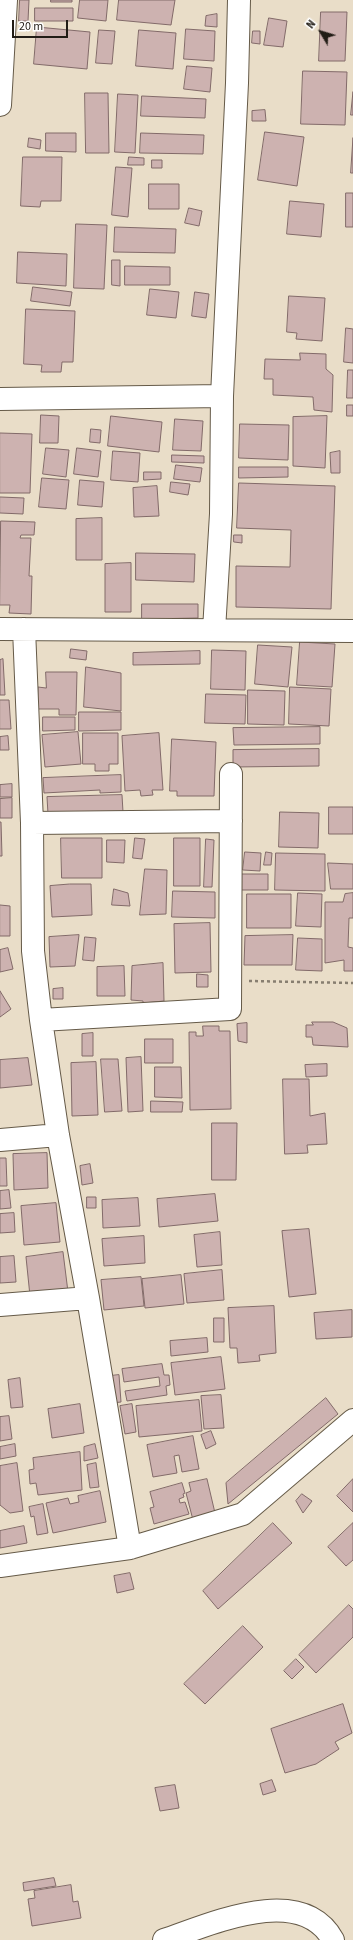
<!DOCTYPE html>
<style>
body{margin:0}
#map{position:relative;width:353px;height:1940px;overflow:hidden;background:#e9ddc8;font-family:"Source Sans 3",sans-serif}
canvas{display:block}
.north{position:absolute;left:301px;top:12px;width:40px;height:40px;-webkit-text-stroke:3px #fff;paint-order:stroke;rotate:308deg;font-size:11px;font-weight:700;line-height:16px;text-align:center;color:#211c15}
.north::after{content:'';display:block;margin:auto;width:14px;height:18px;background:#211c15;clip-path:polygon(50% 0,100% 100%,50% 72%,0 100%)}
.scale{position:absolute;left:12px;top:20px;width:56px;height:18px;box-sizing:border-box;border:2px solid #211c15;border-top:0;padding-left:5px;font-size:12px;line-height:14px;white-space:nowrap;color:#211c15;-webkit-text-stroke:3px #fff;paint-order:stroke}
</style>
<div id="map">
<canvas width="353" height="1940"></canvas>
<div class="north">N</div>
<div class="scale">20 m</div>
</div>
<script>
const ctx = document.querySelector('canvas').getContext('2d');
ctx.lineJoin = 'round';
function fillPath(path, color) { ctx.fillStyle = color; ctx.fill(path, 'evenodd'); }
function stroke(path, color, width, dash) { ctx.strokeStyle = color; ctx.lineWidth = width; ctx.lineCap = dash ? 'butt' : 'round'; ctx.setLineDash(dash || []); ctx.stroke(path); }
const building = new Path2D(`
 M20,0H29L28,21H19Z
 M51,0H72V2H51Z
 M80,0H108L106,21L78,18Z
 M119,0H175L171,25L117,20Z
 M35,8H73V21H35Z
 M321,12H347L345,61H319Z
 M217,14V27L205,26L206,16Z
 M269,18L287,21L283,47L264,45Z
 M37,27L90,32L87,69L34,64Z
 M186,29L215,31L214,61L184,59Z
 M99,30L115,31L112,64L96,63Z
 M139,30L176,33L173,69L136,66Z
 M253,31H260V44L252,43Z
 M187,66L212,68L210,92L184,89Z
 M303,71L347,72L345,125L301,124Z
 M353,92V115H351Z
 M85,93H108L109,153H86Z
 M118,94L138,95L135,153L115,152Z
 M142,96L206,99L205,118L141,116Z
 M265,110L266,121H252V111Z
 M265,132L304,137L297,186L258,180Z
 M46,133H76V152L46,151Z
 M141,133L204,135L203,154L140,153Z
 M29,138L41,140L40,149L28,147Z
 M353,138V173H351Z
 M23,157H62L61,201H41L40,207L21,206Z
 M129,157L144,158V165H128Z
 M152,160H162V168H152Z
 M116,167L132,168L128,217L112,215Z
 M149,184H179V209H149Z
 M346,193H353V227H346Z
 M290,201L324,204L321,237L287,234Z
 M189,208L202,211L199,226L185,223Z
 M76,224L107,225L104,289L74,288Z
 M115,227L176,229L175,253L114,252Z
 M18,252L67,254L66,286L17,283Z
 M112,260H120V286L112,285Z
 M125,266L170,267V285H125Z
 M33,287L72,292L70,306L31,301Z
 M150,289L179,292L176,318L147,315Z
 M195,292L209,294L206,318L192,316Z
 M289,296L325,298L322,341L296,339L297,333L287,332Z
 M26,309L75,311L73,362H62L61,372H41L42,365L24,364Z
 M346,328L353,329V363L344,362Z
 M300,353L326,354V369L333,375L332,412L314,410L313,397L273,395V379H264L265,359L300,360Z
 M348,370H353V398H347Z
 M347,405H353V416H347Z
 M41,415L59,416L58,443H40Z
 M111,416L162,422L159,452L108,446Z
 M327,416L325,468L293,466V417Z
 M175,419L203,421L201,451L173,450Z
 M240,424L289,425L288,460L239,458Z
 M91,429L101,430L100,443L90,442Z
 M0,433L32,434L30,493H0Z
 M46,448L69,450L66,477L43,474Z
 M77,448L101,451L98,477L74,474Z
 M113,451L140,453L138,482L111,480Z
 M340,451V473H331L330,453Z
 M172,455L204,456V463L172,462Z
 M176,465L202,468L200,482L174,479Z
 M239,467H288V477L239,478Z
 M144,472H161V479L144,480Z
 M42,478L69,480L66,509L39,507Z
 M80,480L104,482L102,507L78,505Z
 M171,482L190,484L188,495L170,492Z
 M239,483L335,486L331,609L236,607V566L290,567L291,530L237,528Z
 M157,486L159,516L134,517L133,488Z
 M0,497L24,498L23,514L0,513Z
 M102,518V560H76V519Z
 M1,521L35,522L34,535H21L20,538H31L29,576H32L31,614L9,613L10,605H0Z
 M234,535H242V543L234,542Z
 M136,553L195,554L194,582L136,580Z
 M131,563V612H105V564Z
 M142,604H198V618L142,619Z
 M300,642L335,644L332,687L297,685Z
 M258,645L292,647L288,687L255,684Z
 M71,649L87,651L86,660L70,658Z
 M212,650L246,651L245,690L211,689Z
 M200,651V664L133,665V653Z
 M3,659L5,695H0V660Z
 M86,667L121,673V711L84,707Z
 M46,672H77L76,715H59V709H37L38,687L46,688Z
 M290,687L331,689L329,726L289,724Z
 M248,690L285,691L284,725L248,724Z
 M206,694L246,695L245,724L205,723Z
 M0,700H9L11,729H0Z
 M79,712H121V730L79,731Z
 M43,717H75V730L43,731Z
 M320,727V744L234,745L233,728Z
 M78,732L81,764L45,767L42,735Z
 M83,733H118V764H109V771H95V764H83Z
 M159,733L163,790H152L153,795L141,796L140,790L125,791L122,736Z
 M8,736L9,750H0V737Z
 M172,739L216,742L214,796H177V791H170Z
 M319,749V766L233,767V750Z
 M121,775V792L100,793V790L44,793L43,778Z
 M12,784V797H0V785Z
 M122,795L123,812L48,814L47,797Z
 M12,798V818H0V799Z
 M329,807H353V834H329Z
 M280,812L319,813L318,848L279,847Z
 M0,822H1L2,856H0Z
 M61,838H102V878H62Z
 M135,838L145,839L142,859L133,858Z
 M174,838H200V886H174Z
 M206,839L214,840L212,887H204Z
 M107,840H125L124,863L107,862Z
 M245,852L261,853L260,871L243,870Z
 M266,852L272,853L271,865H264Z
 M276,853L325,854V891L275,890Z
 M328,863L353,864V889H331Z
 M145,869L167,870L166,914L140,915Z
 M242,874H268V890H242Z
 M70,884H91L92,915L52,917L50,886Z
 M114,889L128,893L130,906L112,905Z
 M173,891L215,892V918L172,917Z
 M298,893L322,894L321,927L296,926Z
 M353,893V918H349L348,947L353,948V971H344V960L325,963V902H343L345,894Z
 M247,894H291V928H247Z
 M0,905L10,906V936H0Z
 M210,923L211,972L175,973L174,924Z
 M79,935L75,966L50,967L49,937Z
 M293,935L292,965H244L245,936Z
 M85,937L96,938L94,961L83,960Z
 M298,938L322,939V971L296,970Z
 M8,948L13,969L0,972V950Z
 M163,963L164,1001L143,1003V1001L131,1000L132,966Z
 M124,966L125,996H97V967Z
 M197,974L208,975V987H197Z
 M63,988V999H53V989Z
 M0,991L11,1009L0,1017Z
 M312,1022H333L347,1028L348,1047L313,1045L312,1037H306V1025H313Z
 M247,1023V1043L238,1041L237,1024Z
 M203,1026H219V1031H230L231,1109L190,1110L189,1032H196V1036H203Z
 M93,1033V1056H82V1034Z
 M145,1039H173V1063H145Z
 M141,1057L143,1111L128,1112L126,1058Z
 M28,1058L32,1085L0,1088V1060Z
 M101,1059H118L122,1111L105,1112Z
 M96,1062L98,1115L72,1116L71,1063Z
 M327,1064V1076L306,1077L305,1065Z
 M155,1067H181L182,1098L155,1097Z
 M283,1079H309L310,1116L325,1113L327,1144L307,1145L308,1153L285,1154Z
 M151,1101L183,1102L182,1112H151Z
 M212,1123H237L236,1180H212Z
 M47,1153L48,1188L14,1190L13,1154Z
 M0,1158H6L7,1186H0Z
 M90,1164L93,1183L82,1185L80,1166Z
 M9,1190L11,1208L0,1209V1191Z
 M215,1194L218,1221L159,1227L157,1199Z
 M87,1197H96V1208H87Z
 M138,1198L140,1226L103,1228L102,1200Z
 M56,1203L60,1242L24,1245L21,1206Z
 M14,1213L15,1232L0,1233V1214Z
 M309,1229L316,1294L289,1297L282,1231Z
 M220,1232L222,1265L197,1267L194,1235Z
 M144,1236L145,1263L104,1266L102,1239Z
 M63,1252L68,1292L30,1296L26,1257Z
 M14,1256L16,1282L0,1283V1257Z
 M222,1270L224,1300L187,1303L184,1274Z
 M181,1275L184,1304L145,1308L142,1279Z
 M141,1277L144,1306L104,1310L101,1280Z
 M274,1306L276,1353L259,1355L260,1361L238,1363L237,1348H230L228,1308Z
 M352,1310V1337L316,1339L314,1313Z
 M214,1318H224V1342H214Z
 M207,1338L208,1352L171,1356L170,1341Z
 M221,1357L225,1389L175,1395L171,1363Z
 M162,1364L164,1375H169L170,1385L166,1386L167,1395L127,1401L125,1391L160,1386L159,1377L124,1382L122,1369Z
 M119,1375L121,1402L112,1403L110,1376Z
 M20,1378L23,1407L11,1408L8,1380Z
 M221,1395L224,1428L204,1429L201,1396Z
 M326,1398L338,1414L228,1504L226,1483Z
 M199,1400L202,1431L139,1437L136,1406Z
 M80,1404L84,1433L52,1438L48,1409Z
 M132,1404L136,1432L125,1434L120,1406Z
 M9,1416L12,1439L0,1441V1417Z
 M211,1431L216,1444L206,1449L201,1435Z
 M193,1436L199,1469L182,1472L179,1455L174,1456L177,1473L153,1477L147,1445Z
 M15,1444L16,1456L0,1459V1447Z
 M95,1444L98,1458L84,1461V1447Z
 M80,1452L82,1490L38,1495L36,1483L30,1484L29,1470L34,1469L33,1458Z
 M17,1463L23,1511L10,1513L0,1505V1466Z
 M96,1463L99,1487L90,1488L87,1465Z
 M207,1479L215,1513L193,1520L186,1493L191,1491L189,1483Z
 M353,1479V1512L337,1496Z
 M182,1483L185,1493L183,1494L184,1497L179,1499L180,1503L185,1502L189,1514L154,1524L150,1508L154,1507L150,1492Z
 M100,1491L106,1522L53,1533L46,1503L68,1498L70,1504L79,1502L78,1496Z
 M302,1494L312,1501L303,1513L296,1501Z
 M43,1504L48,1533L37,1535L34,1516L31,1517L29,1507Z
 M273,1523L292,1543L218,1609L203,1591Z
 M353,1523V1560L346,1566L328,1547Z
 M24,1526L27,1543L0,1548V1531Z
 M130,1573L134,1589L117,1593L114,1576Z
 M349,1605L353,1609V1637L316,1673L299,1655Z
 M243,1626L263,1647L205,1704L184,1684Z
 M296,1659L304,1667L292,1679L284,1671Z
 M343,1704L352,1733L335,1742L339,1749L316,1764L285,1773L271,1729Z
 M272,1780L276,1791L263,1795L260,1784Z
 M175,1785L179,1808L160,1811L155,1788Z
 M54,1878L56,1886L24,1891L23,1883Z
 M71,1885L73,1902L78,1901L81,1918L32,1926L28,1899L35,1898L34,1891Z`);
fillPath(building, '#cdb2b0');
stroke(building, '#826a69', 1);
const street = new Path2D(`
 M0,105L6,0
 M0,399L222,396
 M0,629L353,631
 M24,629L32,823L33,951L41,1020L58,1135L88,1298L130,1548
 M214,630L221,514L222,396L237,83L239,0
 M32,823L231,821
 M41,1020L230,1009L231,774
 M0,1140L58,1135
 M0,1305L88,1298
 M0,1566L130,1548L243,1514L353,1420
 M164,1940C209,1925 301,1882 333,1940`);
stroke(street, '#655a48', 24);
stroke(new Path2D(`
 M249,981L353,983`), '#877e70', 2.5, [3, 3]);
stroke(street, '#fff', 22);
</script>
